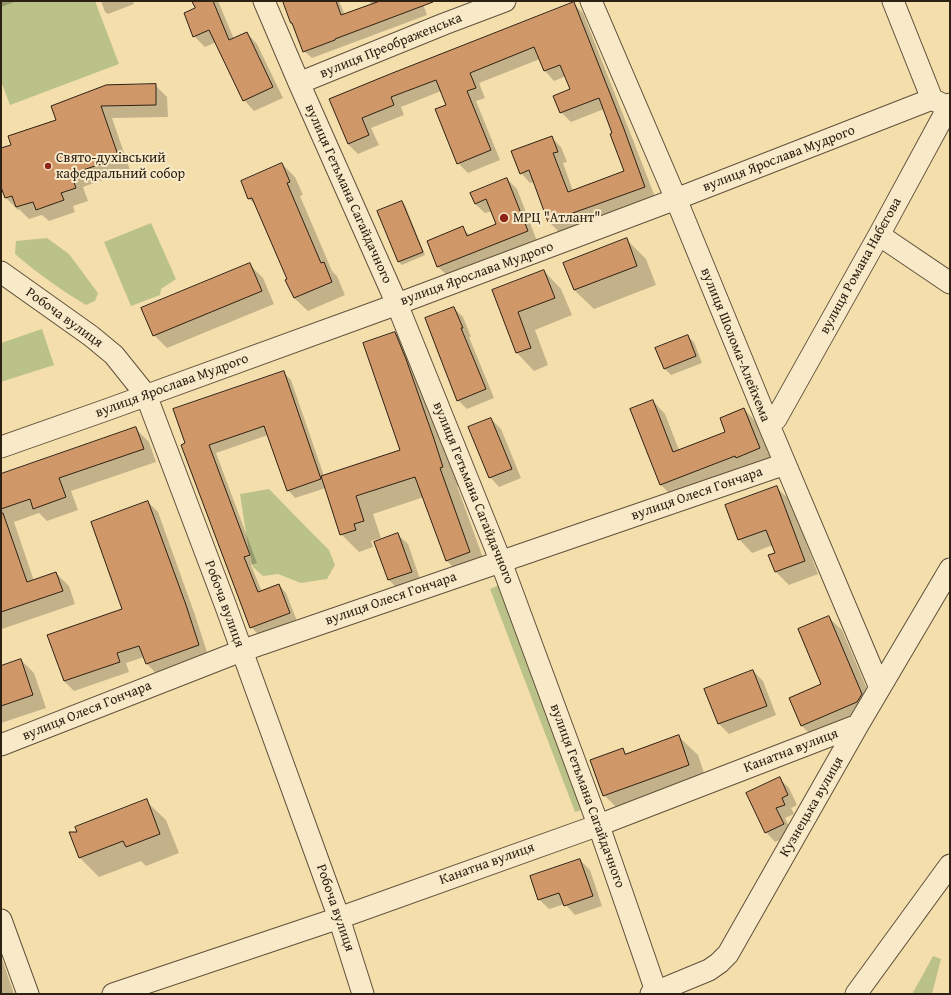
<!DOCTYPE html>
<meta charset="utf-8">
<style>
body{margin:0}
#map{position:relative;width:951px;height:995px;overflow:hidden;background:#f4dfac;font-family:"Gentium Book Plus",serif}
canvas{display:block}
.frame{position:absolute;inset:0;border:2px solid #2d2114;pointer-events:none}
</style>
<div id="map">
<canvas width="951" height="995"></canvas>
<div class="frame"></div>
</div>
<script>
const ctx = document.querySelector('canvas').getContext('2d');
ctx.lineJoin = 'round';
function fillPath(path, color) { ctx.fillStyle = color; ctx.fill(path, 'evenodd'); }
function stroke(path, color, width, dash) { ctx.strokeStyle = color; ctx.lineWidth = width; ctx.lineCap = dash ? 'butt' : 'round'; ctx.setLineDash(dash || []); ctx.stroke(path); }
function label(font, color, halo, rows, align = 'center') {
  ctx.font = font + ' "Gentium Book Plus",serif'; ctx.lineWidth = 4; ctx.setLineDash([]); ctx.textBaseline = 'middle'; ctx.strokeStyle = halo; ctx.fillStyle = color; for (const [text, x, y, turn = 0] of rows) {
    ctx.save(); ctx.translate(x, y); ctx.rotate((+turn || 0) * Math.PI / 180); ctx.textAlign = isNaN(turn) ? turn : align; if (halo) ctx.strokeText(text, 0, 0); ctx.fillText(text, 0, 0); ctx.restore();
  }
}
fillPath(new Path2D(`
 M1,1H95L119,64L10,105L1,81Z
 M151,223L176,279L161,289L160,295L131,306L104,242Z
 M47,238L69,254L98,293L95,301L86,305C61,290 37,273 15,254L16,241Z
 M42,329L54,365L1,382V343Z
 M269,489L308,529L329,550L335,565L327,579L301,583L278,574L263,576L253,567L248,546L240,494Z
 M499,585L585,809L575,812L490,589Z
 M933,956L941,959L932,994H912L920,980Z`), '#bbc289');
fillPath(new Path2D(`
 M1,1H17L1,7Z
 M101,1H133L134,4L108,14L105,12Z
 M193,1H218L234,39L247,33L257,44L283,98L254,111L244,100L216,42L205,47L194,36L196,9Z
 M284,1H339L345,15L371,5L370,1H422L427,15L312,58L304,51Z
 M573,3L583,13L633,140L655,197L559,232L549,222L534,182L530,183L521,173L551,137L561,147L567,162L563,163L573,191L625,172L613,134L604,109L571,122L561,112L571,90L566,76L554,81L545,71L540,59L479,83L485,98L476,101L500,160L468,173L458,163L447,105L441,91L401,107L404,115L371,128L379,145L358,154L348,144L330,100Z
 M155,85L167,97L168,117L112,118L130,170L83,187L88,201L73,206L75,212L49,221L42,215L29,219L19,209L18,210L6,198L1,184V149L12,145L9,137Z
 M282,164L295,177L303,195L300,196L332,271L337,276L345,295L308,311L294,298L287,280L288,279L257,206L249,199Z
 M507,179L517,189L537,241L448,276L438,267L428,241L462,228L471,236L498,225L492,211L485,213L475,204Z
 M402,202L405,205L425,255L402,265L399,262L378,212Z
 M626,239L646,259L656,285L594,309L574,290Z
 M250,265L263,278L274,304L167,348L154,335Z
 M544,271L561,289L572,315L535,330L548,365L534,371L517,353L493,291Z
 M454,308L463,317L471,337H469L494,398L467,409L458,400Z
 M395,333L413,351L460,485L457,486L487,569L464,578L446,560L424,497L373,514L381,538L371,541L373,547L359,552L341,534L326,488L295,498L288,490L268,435L216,453L257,563L251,565L262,592L279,585L286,593L297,621L259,635L251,627L182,445L283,372L291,380L324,476L401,450Z
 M687,336L694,342L702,363L671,375L665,369L656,348Z
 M653,401L665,414L679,450L726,432L744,409L756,422L772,461L673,497L661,485L632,409Z
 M491,419L501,429L521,478L499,487L490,477Z
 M136,429L149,442L156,462L71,491L78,510L47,521L39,513L14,522L34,581L56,573L69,586L75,604L2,629L1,628V476Z
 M776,487L790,500L818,574L789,585L776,572L769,556L776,553L773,545L752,553L739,539Z
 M148,502L158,512L195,615L208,655L156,673L146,663L144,657L126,663L129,672L74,691L64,681L123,610Z
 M398,535L408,544L421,582L399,590L389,580L375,543Z
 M828,617L842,630L875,708L815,739L802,726L790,698L823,685Z
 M21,660L34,673L46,708L1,723V667Z
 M753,671L763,681L776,715L729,734L719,724L706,690Z
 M678,736L698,755L708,785L624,815L604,795L622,750L627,754Z
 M779,778L789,788L797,805L791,808L794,814L785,818L793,834L775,842L766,832Z
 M146,801L166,820L179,853L146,866L141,861L99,877L79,857L78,833Z
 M580,860L590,870L602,906L575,915L565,904L549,909L539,899Z
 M1,956L14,994H1Z`), '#0003');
const building = new Path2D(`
 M192,1H213L229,40L247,32L273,87L243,101L209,30L193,37L184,13L195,8Z
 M283,1H336L341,15L380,1H433V2L335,39V40L303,52L292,23H291Z
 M574,2L624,129L645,187L548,222L529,170L520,174L511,151L552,136L558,152L553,153L568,192L624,171L610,134L612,133L599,98L560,113L553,96L570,89L560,65L544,71L534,47L470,73L476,88L467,91L491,150L457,164L435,109L446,105L436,80L391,97L394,105L362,118L369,135L348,144L329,99L390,74Z
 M156,84V105L101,106L119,158L71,174L76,188L61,193L64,200L36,210L33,202L16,207L12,196L5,198L1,187V148L11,145L8,136L56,120L51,106L106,85Z
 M282,163L290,182L287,183L321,263L324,262L332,282L294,298L285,280L287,279L252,198L248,199L241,181Z
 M507,178L528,231L437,267L427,241L463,226L467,236L496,224L486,199L475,204L470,193Z
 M402,201L423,252L398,262L377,211Z
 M627,238L637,266L574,290L563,263Z
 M250,263L262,291L153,336L141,308Z
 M544,270L555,298L518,312L531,348L516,353L492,290Z
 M454,307L463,328H461L486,389L457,401L438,352L425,318Z
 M395,332L406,359L434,439L443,467L440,468L470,552L446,561L415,477L356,496L364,521L354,524L356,530L340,535L321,476L400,450L363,343Z
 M688,335L696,356L664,369L655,348Z
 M284,371L321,479L287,491L264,426L209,445L250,555L244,557L258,592L279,584L290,613L250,628L181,445L185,443L173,409Z
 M653,400L673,452L725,432L720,418L744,408L760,448L736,458L735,456L660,485L630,409Z
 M491,418L512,469L489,478L468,427Z
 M136,427L144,449L59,478L66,497L33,509L30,499L1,509V474Z
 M777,486L805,561L775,572L768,555L775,553L766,530L738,540L725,505Z
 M148,501L186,605L199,645L146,664L139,646L117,653L120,662L64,681L47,635L122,609L91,522Z
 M1,513H3L27,582L56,572L63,591L1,612Z
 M398,533L412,572L388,580L374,542Z
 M829,616L862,694L857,702L801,726L789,698L821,684L798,629Z
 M21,659L33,695L1,706V666Z
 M753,670L767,706L718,724L704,689Z
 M679,735L689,765L603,796L590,760L623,748L625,754Z
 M780,777L788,795L782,798L785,805L776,808L784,824L765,833L746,793Z
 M147,799L160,834L126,847L123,841L79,858L69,832H77L75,827Z
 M580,859L593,896L564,906L559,893L538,900L530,876Z`);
fillPath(building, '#d09768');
stroke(building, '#2d2114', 1);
const minor = new Path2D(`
 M264,1L299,83L397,304L501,562L602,835L657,994
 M591,1L676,199L768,423L880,688
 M893,1L932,99
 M299,83L444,24L505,1
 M879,235L950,283
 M1,272L91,336L114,355L146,395L225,604L339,918L363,994
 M768,423L776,419L879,235L950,104
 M1,447L109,409L384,309L676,199L932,99L948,107
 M1,745L241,651L785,464
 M1,920L28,994
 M113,994L339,918L599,825L858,725
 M651,994L709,970L719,963L728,954L858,725L950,569
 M856,994L950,865`);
stroke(minor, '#5f503a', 23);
stroke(minor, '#f8eac9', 21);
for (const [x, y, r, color] of [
 [48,166,4,"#8f2418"],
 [504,218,5,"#8f2418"]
]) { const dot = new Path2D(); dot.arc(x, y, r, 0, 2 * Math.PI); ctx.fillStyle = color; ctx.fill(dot); stroke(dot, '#f8eac9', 1.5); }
label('14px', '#2d2114', '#f8eac9', [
 ["вулиця Преображенська",391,46,-22],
 ["вулиця Ярослава Мудрого",779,159,-21],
 ["вулиця Гетьмана Сагайдачного",348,194,66],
 ["вулиця Романа Набєгова",861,266,-61],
 ["вулиця Ярослава Мудрого",477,274,-20],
 ["Робоча вулиця",64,318,36],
 ["вулиця Шолома-Алейхема",735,345,68],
 ["вулиця Ярослава Мудрого",172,386,-20],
 ["вулиця Гетьмана Сагайдачного",473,493,68],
 ["вулиця Олеся Гончара",697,494,-19],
 ["вулиця Олеся Гончара",391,599,-19],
 ["Робоча вулиця",224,604,70],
 ["вулиця Олеся Гончара",87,711,-22],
 ["Канатна вулиця",791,751,-21],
 ["вулиця Гетьмана Сагайдачного",587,796,70],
 ["Кузнецька вулиця",812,807,-60],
 ["Канатна вулиця",487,864,-20],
 ["Робоча вулиця",335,908,71]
]);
label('14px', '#2d2114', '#f8eac9', [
 ["Свято-духівський",56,158],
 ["кафедральний собор",56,174],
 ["МРЦ \"Атлант\"",513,218]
], 'left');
</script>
